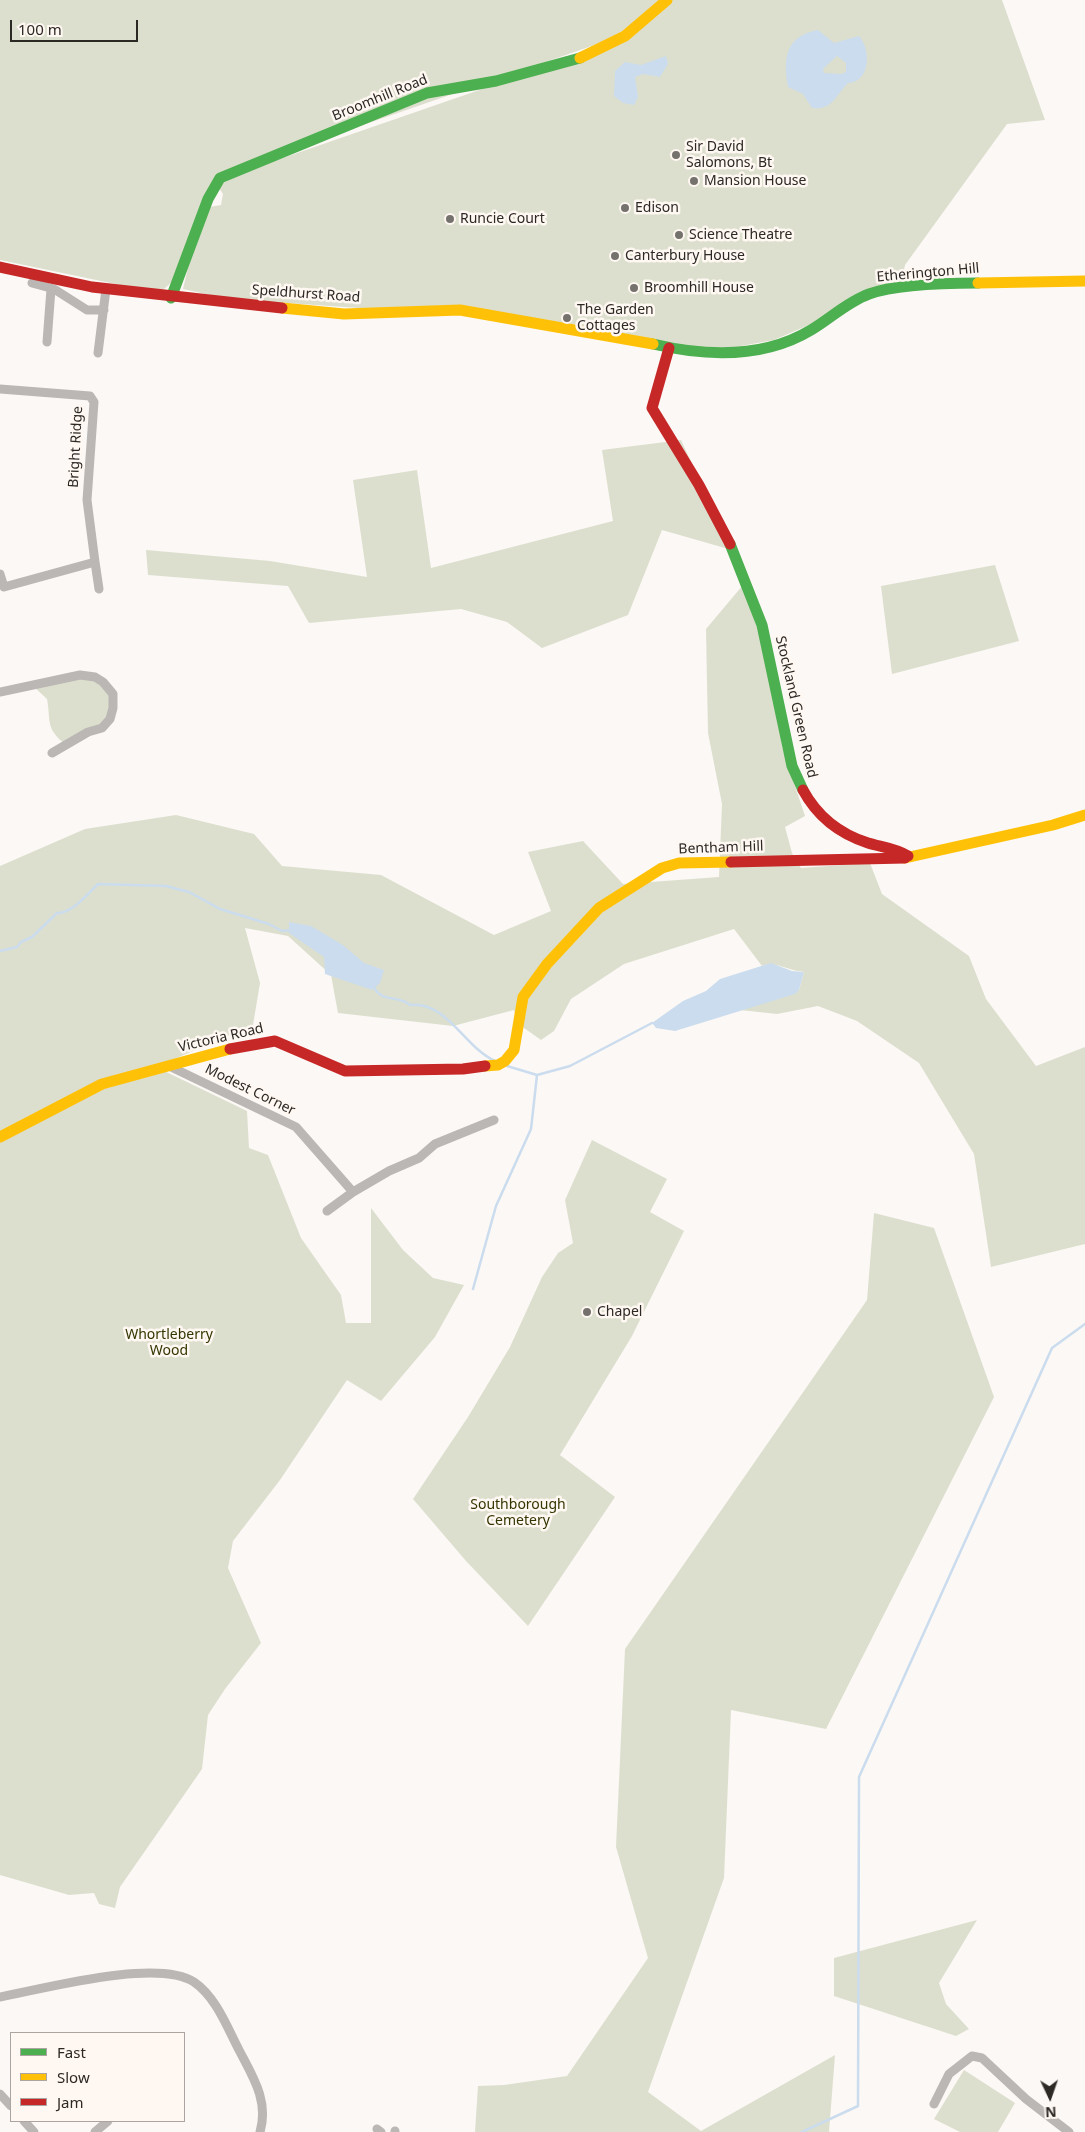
<!DOCTYPE html>
<style>
body{margin:0}
#map{position:relative;width:1085px;height:2132px;overflow:hidden;background:#fcf8f5;font-family:"Noto Sans",sans-serif}
canvas{display:block}
.legend{position:absolute;left:10px;top:2032px;width:175px;height:90px;box-sizing:border-box;background:#fff7f2;border:1px solid #aba4a0;margin:0;padding:6px 9px;list-style:none;font-size:15px;color:#2c2824}
.legend li{display:flex;align-items:center;gap:10px;height:25px}
.legend b{width:25px;border:1px solid #aba4a0}
.north{position:absolute;left:1025px;top:2072px;width:50px;height:50px;-webkit-text-stroke:4px #fff7f2;paint-order:stroke;rotate:177deg;font-size:14px;font-weight:700;line-height:20px;text-align:center;color:#2c2824}
.north::after{content:'';display:block;margin:auto;width:18px;height:22px;background:#2c2824;clip-path:polygon(50% 0,100% 100%,50% 72%,0 100%)}
.scale{position:absolute;left:10px;top:20px;width:128px;height:22px;box-sizing:border-box;border:2px solid #2c2824;border-top:0;padding-left:6px;font-size:15px;line-height:18px;white-space:nowrap;color:#2c2824;-webkit-text-stroke:4px #fff7f2;paint-order:stroke}
</style>
<div id="map">
<canvas width="1085" height="2132"></canvas>
<ul class="legend">
<li><b style="height:6px;background:#4caf50"></b>Fast</li>
<li><b style="height:6px;background:#ffc107"></b>Slow</li>
<li><b style="height:6px;background:#c62828"></b>Jam</li>
</ul>
<div class="north">N</div>
<div class="scale">100 m</div>
</div>
<script>
const ctx = document.querySelector('canvas').getContext('2d');
ctx.lineJoin = 'round';
function fillPath(path, color) { ctx.fillStyle = color; ctx.fill(path, 'evenodd'); }
function stroke(path, color, width, dash) { ctx.strokeStyle = color; ctx.lineWidth = width; ctx.lineCap = dash ? 'butt' : 'round'; ctx.setLineDash(dash || []); ctx.stroke(path); }
function label(font, color, halo, rows, align = 'center') {
  ctx.font = font + ' "Noto Sans",sans-serif'; ctx.lineWidth = 5; ctx.setLineDash([]); ctx.textBaseline = 'middle'; ctx.strokeStyle = halo; ctx.fillStyle = color; for (const [text, x, y, turn = 0] of rows) {
    ctx.save(); ctx.translate(x, y); ctx.rotate((+turn || 0) * Math.PI / 180); ctx.textAlign = isNaN(turn) ? turn : align; if (halo) ctx.strokeText(text, 0, 0); ctx.fillText(text, 0, 0); ctx.restore();
  }
}
fillPath(new Path2D(`
 M0,0H1002L1045,120L1007,124L905,265L901,285L774,340L730,348L690,347L485,310L359,308L228,299L183,289L192,251L209,207L221,205L223,194L219,188L225,178L592,51L612,39L218,175L173,281L164,289L154,292L0,260Z
 M681,440L732,550L662,530L628,615L542,648L507,622L461,609L309,623L288,586L148,575L146,550L270,561L367,577L353,480L417,470L431,568L613,521L602,450Z
 M995,565L1019,641L892,674L881,586Z
 M743,585L776,684L782,747L805,816L785,827L792,853L801,868L870,863L882,894L969,956L986,999L1036,1066L1085,1047V1244L991,1267L974,1154L919,1063L857,1021L818,1006L777,1014L740,1010L799,990L804,972C789,971 776,961 762,966L734,929L624,964L571,999L554,1031L541,1040L517,1023L514,1010L453,1026L338,1013L331,975L288,936L245,928L260,983L253,1025L156,1067L247,1111L249,1148L268,1155L301,1238L341,1295L346,1323H371V1208L403,1250L433,1278L464,1285L435,1337L381,1401L347,1380L280,1480L233,1541L228,1568L261,1643L225,1689L208,1715L202,1769L120,1887L115,1908L99,1904L94,1893L69,1895L0,1875V866L85,829L176,815L254,834L282,866L381,875L494,935L551,911L528,852L583,841L623,884L719,877L722,804L708,733L706,629Z
 M95,677L113,694L110,719L65,744C45,728 51,721 47,699L32,685Z
 M592,1140L667,1179L650,1212L684,1231L632,1336L560,1455L615,1497L528,1626L466,1561L413,1499L468,1417L510,1347L542,1277L558,1253L573,1243L565,1200Z
 M874,1213L934,1228L994,1397L826,1729L731,1710L724,1878L648,2092L701,2131L835,2055L829,2132H475L478,2086L504,2085L567,2076L648,1958L616,1847L625,1649L867,1300Z
 M977,1920L939,1983L946,2004L969,2029L956,2036L834,1996V1958Z
 M964,2070L1015,2103L998,2132H960L934,2119Z`), '#dddfce');
fillPath(new Path2D(`
 M818,30L834,43L859,36C871,49 871,82 848,83C836,95 832,111 812,108L803,94L788,87C783,59 785,36 818,30ZM837,56L846,63V72L841,74L824,73L823,69Z
 M666,56L668,64L660,77L643,74L635,77L638,97L634,105L623,103L614,96L615,71L625,62L641,65Z
 M289,922L311,926L343,945L364,963L384,970L380,983L372,990L325,974L324,957L289,933Z
 M771,963L792,971L804,972L799,990L795,994L675,1031L656,1028L652,1023L683,1001L706,991L720,979Z`), '#cadced');
stroke(new Path2D(`
 M0,951L17,947L21,942L32,937L57,913C71,914 88,894 98,884L166,886L189,892L220,909L269,924L282,931L292,930
 M374,987C381,1003 400,995 410,1005C447,1001 464,1047 495,1061
 M507,1066L537,1075L570,1066L652,1023
 M473,1289L496,1206L531,1129L537,1075
 M802,2132L858,2106L859,1777L1052,1348L1085,1324`), '#cadced', 2.5);
stroke(new Path2D(`
 M32,283L54,289L87,310H104
 M47,342L51,289
 M98,353L106,289
 M0,389L90,396L94,402L87,500L95,562L4,587L0,574
 M95,562L99,589
 M0,692L80,675L95,677L103,682L113,694V708L110,719L102,728L88,732L52,753
 M169,1066L296,1127L353,1192
 M327,1211L353,1192L389,1171L419,1158L435,1144L494,1120
 M0,1997C43,1989 157,1958 194,1982C216,1997 227,2027 239,2050C253,2077 269,2101 260,2132
 M0,2094L11,2106
 M934,2104L949,2074L972,2056L982,2058L1026,2099L1069,2132
 M24,2121L34,2132
 M377,2129L381,2132
 M95,2132L108,2121
 M395,2132V2131`), '#bbb7b5', 9);
stroke(new Path2D(`
 M171,298L208,199L220,178L427,93L496,81L580,58
 M653,344C704,356 763,359 811,330C830,319 847,302 869,294C897,284 947,283 978,283
 M730,544L762,625L792,766L803,790`), '#4caf50', 11);
stroke(new Path2D(`
 M580,58L625,36L667,0
 M978,283L1085,281
 M282,308L344,314L460,310L653,344
 M905,858L1053,825L1085,815
 M485,1066L498,1065L505,1061L514,1050L523,997L547,964L599,908L662,868L679,863L731,862
 M0,1137L102,1084L230,1049`), '#ffc107', 11);
stroke(new Path2D(`
 M0,267L92,287L282,308
 M669,348L652,408L699,485L730,544
 M803,790C817,816 840,834 868,843C881,847 895,848 908,856
 M731,862L905,858
 M230,1049L275,1041L345,1071L463,1069L485,1066`), '#c62828', 11);
for (const [x, y, r, color] of [
 [676,155,5,"#75716d"],
 [694,181,5,"#75716d"],
 [625,208,5,"#75716d"],
 [450,219,5,"#75716d"],
 [679,235,5,"#75716d"],
 [615,256,5,"#75716d"],
 [634,288,5,"#75716d"],
 [567,318,5,"#75716d"],
 [587,1312,5,"#75716d"]
]) { const dot = new Path2D(); dot.arc(x, y, r, 0, 2 * Math.PI); ctx.fillStyle = color; ctx.fill(dot); stroke(dot, '#fff7f2', 2); }
label('14px', '#2c2824', '#fff7f2', [
 ["Broomhill Road",380,98,-22],
 ["Etherington Hill",928,273,-5],
 ["Speldhurst Road",306,294,4],
 ["Bright Ridge",76,447,-87],
 ["Stockland Green Road",796,707,77],
 ["Bentham Hill",721,848,-2],
 ["Victoria Road",221,1038,-13],
 ["Modest Corner",250,1090,26]
]);
label('14px', '#2c2824', '#fff7f2', [
 ["Sir David",686,147],
 ["Salomons, Bt",686,163],
 ["Mansion House",704,181],
 ["Edison",635,208],
 ["Runcie Court",460,219],
 ["Science Theatre",689,235],
 ["Canterbury House",625,256],
 ["Broomhill House",644,288],
 ["The Garden",577,310],
 ["Cottages",577,326],
 ["Chapel",597,1312]
], 'left');
label('14px', '#323700', '#fff7f2', [
 ["Whortleberry",169,1335],
 ["Wood",169,1351],
 ["Southborough",518,1505],
 ["Cemetery",518,1521]
]);
</script>
